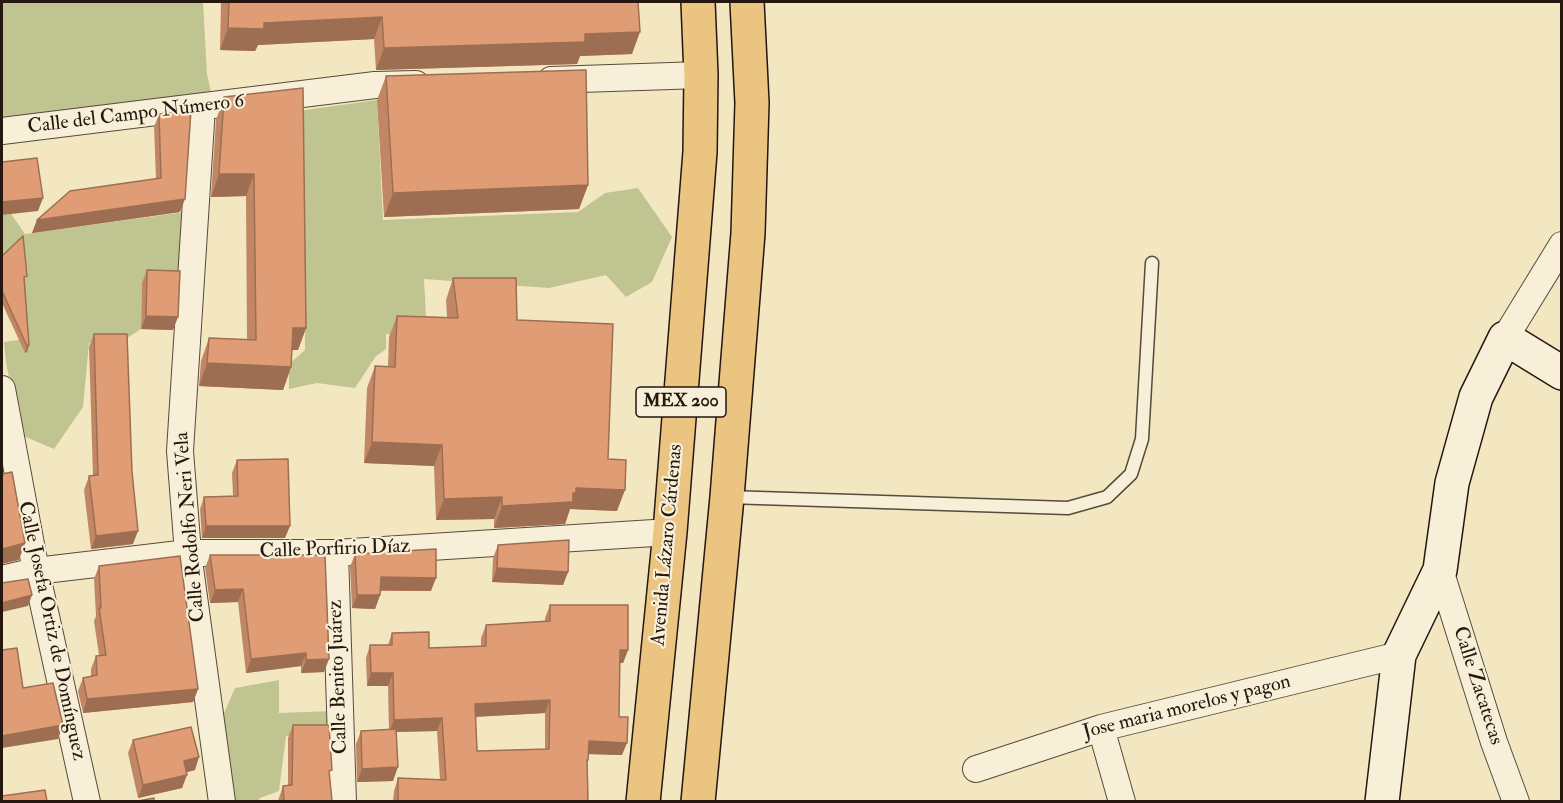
<!DOCTYPE html>
<meta charset="utf-8">
<style>
body{margin:0}
#map{position:relative;width:1563px;height:803px;overflow:hidden;background:#f3e7c1;font-family:"IM FELL Double Pica",serif}
canvas{display:block}
.frame{position:absolute;inset:0;border:3px solid #25160f;pointer-events:none}
</style>
<div id="map">
<canvas width="1563" height="803"></canvas>
<div class="frame"></div>
</div>
<script>
const ctx = document.querySelector('canvas').getContext('2d');
ctx.lineJoin = 'round';
function fillPath(path, color) { ctx.fillStyle = color; ctx.fill(path, 'evenodd'); }
function stroke(path, color, width, dash) { ctx.strokeStyle = color; ctx.lineWidth = width; ctx.lineCap = dash ? 'butt' : 'round'; ctx.setLineDash(dash || []); ctx.stroke(path); }
function label(font, color, halo, rows, align = 'center') {
  ctx.font = font + ' "IM FELL Double Pica",serif'; ctx.lineWidth = 4.5; ctx.setLineDash([]); ctx.textBaseline = 'middle'; ctx.strokeStyle = halo; ctx.fillStyle = color; for (const [text, x, y, turn = 0] of rows) {
    ctx.save(); ctx.translate(x, y); ctx.rotate((+turn || 0) * Math.PI / 180); ctx.textAlign = isNaN(turn) ? turn : align; if (halo) ctx.strokeText(text, 0, 0); ctx.fillText(text, 0, 0); ctx.restore();
  }
}
fillPath(new Path2D(`
 M2,2H203L207,74L212,97L2,121Z
 M377,100L383,220L578,212L605,193L638,188L672,237L652,282L626,297L606,275L549,288L424,279L427,336L386,334V349L376,356L355,388L317,383L289,389V364L305,350V289L298,111Z
 M185,212L181,284L142,283L141,329L121,342L89,343L83,407L54,449L21,435L6,363L4,342L26,339L25,283L2,253V215L11,214L25,234Z
 M279,680V713L332,711L323,736H286L279,791L260,798L258,801H227L222,718L235,688Z`), '#bfc490');
const lane = new Path2D(`
 M728,497L1068,508L1107,497L1131,474L1142,439L1152,263`);
const street = new Path2D(`
 M551,80L701,75
 M202,107L180,451L188,553L222,802
 M2,131L375,85L416,84
 M1505,338L1562,245
 M2,389L36,571L87,802
 M335,553L343,802
 M1440,570L1494,742L1516,802
 M2,579L36,571L188,553H335L670,532
 M1101,728L1122,802
 M976,769L1101,728L1399,655`);
const secondary = new Path2D(`
 M1382,802L1399,655L1440,570L1452,483L1476,397L1505,338L1562,373`);
const primary = new Path2D(`
 M643,802L670,532L700,152L701,75L698,2
 M698,802L727,497L748,233L752,103L747,2`);
stroke(lane, '#584a3c', 15);
stroke(street, '#584a3c', 28);
stroke(secondary, '#25160f', 36);
stroke(primary, '#25160f', 36);
stroke(lane, '#f7efd7', 12);
stroke(street, '#f7efd7', 26);
stroke(secondary, '#f7efd7', 33);
stroke(primary, '#eac480', 33);
fillPath(new Path2D(`
 M221,2H638L632,54L580,56L577,64L376,70L374,39L258,45L255,51L220,50Z
 M386,76L588,185L579,209L384,217L377,100Z
 M303,88L306,328L298,350H292L291,367L283,390L199,386L201,361L209,338L247,340L246,196L211,197L216,120L224,97Z
 M159,114L180,212L32,233L37,220L156,179L154,127Z
 M2,256L25,283L29,345L27,352L25,353L2,303Z
 M147,270L173,330L141,329L142,283Z
 M453,278L517,320L608,459L617,511L570,509L565,524L494,528V519L436,520L434,466L364,463L367,388L375,366L388,367L389,337L397,316L447,317L446,300Z
 M94,334L133,544L91,549L84,490L89,476H93L89,347Z
 M237,460L285,538H202L200,509L204,497L233,496L232,473Z
 M498,545L568,572L563,585L492,582L493,558Z
 M355,554L431,591H380V595L375,609L352,608L350,567Z
 M210,555L324,672L301,673V666L246,673L238,602L210,603L205,568Z
 M99,566L198,689L193,702L83,713L78,691L83,678L91,676V669L96,656L99,655L94,621L96,616L94,579Z
 M550,605L628,650L623,663H620L619,717L622,755L589,754L587,764L588,801H393L394,791L398,778L440,780L437,731L396,732L393,781L357,782L356,744L361,731L389,730L388,686H367L366,658L370,645H388L392,633L429,648L481,646V638L486,625L545,621V618ZM545,713V749L477,751L475,717Z
 M293,725L330,777L332,801H278L283,786H288V738Z
 M133,740L195,770L187,772L182,788L138,798L128,753Z`), '#c18765');
fillPath(new Path2D(`
 M382,17L374,39L258,45L255,51L220,50L228,28L264,23Z
 M640,32L632,54L580,56L577,64L376,70L384,48L585,34Z
 M219,174H254L246,196L211,197Z
 M588,185L579,209L384,217L393,193Z
 M43,198L38,211L2,215V202Z
 M185,199L180,212L32,233L37,220Z
 M146,316L178,317L173,330L141,329Z
 M293,328H306L298,350H285Z
 M29,345L27,352L25,353L27,346Z
 M207,363L291,367L283,390L199,386Z
 M372,442L442,445L434,466L364,463Z
 M576,488L625,490L617,511L570,509L565,524L494,528L502,506L573,493Z
 M502,497L494,519L436,520L444,499Z
 M206,526H290L285,538H202Z
 M138,531L133,544L91,549L96,536Z
 M25,543L19,560L2,564V549Z
 M497,568L568,572L563,585L492,582Z
 M381,577L436,578L431,591L376,590Z
 M243,589L238,602L210,603L215,590Z
 M32,595L28,606L2,612V603Z
 M357,595H380L375,609L352,608Z
 M620,650H628L623,663H615Z
 M306,653L301,666L246,673L251,659Z
 M329,659L324,672L301,673L306,660Z
 M371,673H393L388,686H367Z
 M198,689L193,702L83,713L87,699Z
 M550,700L545,713L470,717L475,704Z
 M442,718L437,731L389,732L394,720Z
 M63,725L58,739L2,748V736Z
 M589,741L627,743L622,755L584,754Z
 M199,757L195,770L179,774L184,761Z
 M398,767L393,781L357,782L362,769Z
 M187,775L182,788L138,798L143,785Z`), '#9d6e52');
const building = new Path2D(`
 M229,2H638L640,32L585,34V42L384,48L382,17L264,23V29L228,28Z
 M586,70L588,185L393,193L386,76Z
 M303,88L306,328H293L291,367L207,363L209,338L256,340L254,174H219L224,97Z
 M191,110L185,199L37,220L70,191L161,178L159,114Z
 M37,158L43,198L2,202V162Z
 M23,236L27,276L24,277L29,345L27,346L2,291V256Z
 M147,270L180,271L178,317L146,316Z
 M453,278H516L517,320L613,324L608,459L626,460L625,490L576,488V493H573V502L502,506V497L444,499L442,445L372,442L375,366L395,367L397,316L458,318Z
 M94,334H127L132,472L138,531L96,536L89,476L98,475Z
 M288,459L290,526H206L204,497L238,496L237,460Z
 M12,472L25,543L2,549V474Z
 M569,540L568,572L497,568L498,545Z
 M436,549V578L381,577L380,595H357L355,554Z
 M210,555H325L329,659L306,660V653L251,659L243,589L215,590Z
 M180,556L198,689L87,699L83,678L97,675L96,656L106,655L99,608H101L99,566Z
 M28,579L32,595L2,603V583Z
 M550,605H628V650H620L619,717H628L627,743L589,741L588,760H587L588,801H398V778L446,780L442,718L394,720L393,673H371L370,645H392V633L429,632V648L486,646V625L550,621ZM550,700L549,749L477,751L475,704Z
 M17,648L23,688L53,683L63,725L2,736V650Z
 M293,725H329L332,770L329,771L332,801H284L283,786L292,785Z
 M191,727L199,757L184,761L187,775L143,785L133,740Z
 M396,729L398,767L362,769L361,731Z
 M45,790L47,801H2V796Z
 M154,798V801H138Z`);
fillPath(building, '#e09d75');
stroke(building, '#9d6e52', 1.5);
for (const [x, y, w] of [
 [681,402,90]
]) { const box = new Path2D(); box.roundRect(x - w / 2, y - 15, w, 30, 4.5); ctx.fillStyle = '#f7efd7'; ctx.fill(box); stroke(box, '#25160f', 1.5); }
label('bold 18px', '#25160f', null, [
 ["MEX 200",681,402]
]);
label('20px', '#25160f', '#f7efd7', [
 ["Calle del Campo Número 6",136,115,-7],
 ["Calle Rodolfo Neri Vela",191,527,-95],
 ["Avenida Lázaro Cárdenas",668,545,-85],
 ["Calle Porfirio Díaz",335,550,-2],
 ["Calle Josefa Ortiz de Domínguez",51,631,78],
 ["Calle Benito Juárez",339,677,-92],
 ["Calle Zacatecas",1477,686,72],
 ["Jose maria morelos y pagon",1187,708,-14]
]);
</script>
